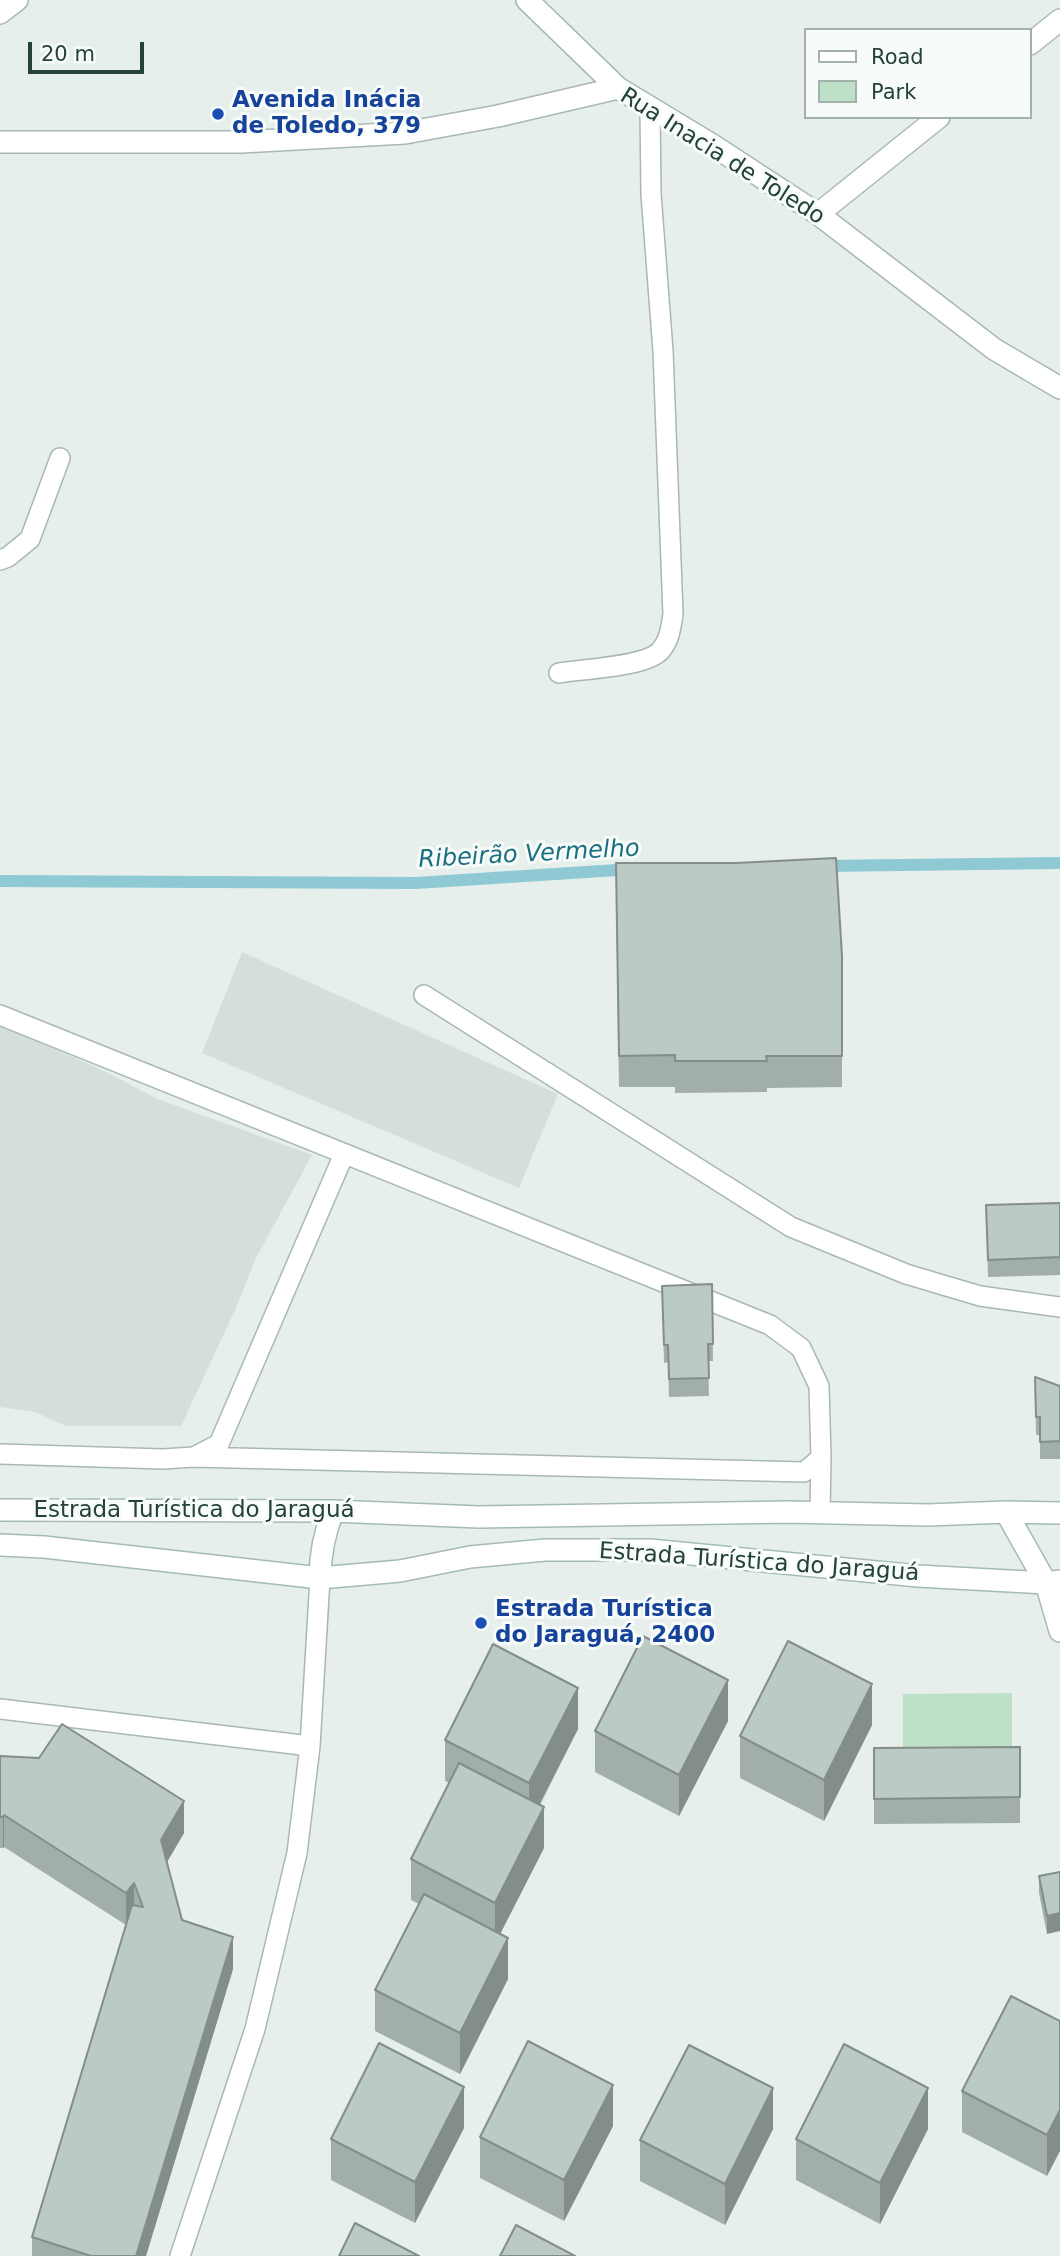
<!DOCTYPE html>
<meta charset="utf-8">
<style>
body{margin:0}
#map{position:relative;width:1060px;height:2256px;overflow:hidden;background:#e6efeb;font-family:"DejaVu Sans",sans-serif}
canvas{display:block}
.legend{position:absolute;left:804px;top:28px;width:228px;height:91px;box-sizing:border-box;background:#f7fbf9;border:2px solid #a3b1ad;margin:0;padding:9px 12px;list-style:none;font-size:21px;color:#24423a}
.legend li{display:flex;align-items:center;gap:14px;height:35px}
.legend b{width:35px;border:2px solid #a3b1ad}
.scale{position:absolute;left:28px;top:42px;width:116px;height:32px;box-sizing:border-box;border:4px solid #24423a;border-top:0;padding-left:9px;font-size:21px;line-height:24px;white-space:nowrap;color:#24423a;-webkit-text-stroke:5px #f7fbf9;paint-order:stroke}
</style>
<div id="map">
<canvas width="1060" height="2256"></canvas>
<ul class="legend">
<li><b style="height:9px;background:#fff"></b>Road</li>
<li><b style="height:19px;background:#bfe0c8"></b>Park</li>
</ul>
<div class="scale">20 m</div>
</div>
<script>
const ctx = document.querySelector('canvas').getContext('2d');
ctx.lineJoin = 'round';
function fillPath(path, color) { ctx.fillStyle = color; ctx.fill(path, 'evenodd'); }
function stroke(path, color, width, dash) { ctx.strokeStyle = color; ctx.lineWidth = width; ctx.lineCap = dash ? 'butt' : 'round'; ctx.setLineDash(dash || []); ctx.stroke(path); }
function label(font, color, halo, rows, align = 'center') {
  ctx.font = font + ' "DejaVu Sans",sans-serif'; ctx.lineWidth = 6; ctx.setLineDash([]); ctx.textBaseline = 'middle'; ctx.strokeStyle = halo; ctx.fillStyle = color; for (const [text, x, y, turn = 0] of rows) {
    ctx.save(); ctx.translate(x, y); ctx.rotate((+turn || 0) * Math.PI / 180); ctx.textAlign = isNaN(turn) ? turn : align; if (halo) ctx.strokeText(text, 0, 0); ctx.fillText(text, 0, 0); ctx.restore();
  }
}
fillPath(new Path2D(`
 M242,952L558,1094L519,1188L202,1053Z
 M0,1024L104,1071L158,1099L312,1155L255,1260L236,1308L181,1426H66L35,1412L0,1407Z`), '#d4dfda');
fillPath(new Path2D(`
 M1012,1693V1757L903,1758V1694Z`), '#bfe0c8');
stroke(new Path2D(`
 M822,866L1060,863
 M0,881L416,883L633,869`), '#8ec9d4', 12);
const service = new Path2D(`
 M0,560L8,557L30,539L60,458
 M559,673C581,669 648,667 661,650C670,639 671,627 673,614L663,351L651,194L650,107
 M424,995L791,1227L906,1274L980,1296L1060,1307
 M0,1015L770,1325L801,1348L819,1386L821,1458L820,1513
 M0,1454L163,1459L194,1457L219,1444L344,1154
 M194,1457L804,1472L821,1458
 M0,1709L310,1746
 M180,2256L255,2029L297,1853L310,1746L320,1578`);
const minor = new Path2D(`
 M527,0L618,88L714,146L818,214L994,349L1060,388
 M0,13L17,0
 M1030,44L1060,20
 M0,142H241L405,133L498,116L618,88
 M818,214L939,117
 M1046,1583L1060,1631`);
const secondary = new Path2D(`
 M0,1510L333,1511L479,1517L788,1512L928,1515L1006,1512L1060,1513
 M1006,1512L1046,1583
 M0,1545L44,1547L320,1578L400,1571L470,1557L545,1550H650L918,1576L1046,1583L1060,1581
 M320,1578C320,1553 324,1534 333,1511`);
stroke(service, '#a8b8b2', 22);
stroke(minor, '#a8b8b2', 24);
stroke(secondary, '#a4bbb3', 24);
stroke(service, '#fff', 19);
stroke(minor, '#fff', 21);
stroke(secondary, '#fff', 21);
fillPath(new Path2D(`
 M616,895L842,956V1087L767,1088V1092L675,1093V1087H619Z
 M1060,1203V1275L988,1277L986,1205Z
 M712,1284L713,1361H708L709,1396L669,1397L668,1362L664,1363L662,1286Z
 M1035,1377L1060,1386V1459H1040V1435H1036Z
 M728,1721L679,1816L595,1772V1731Z
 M872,1725L824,1821L740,1778V1736Z
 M578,1729L540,1805L544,1848L500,1934L508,1979L460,2074L375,2031V1990L419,1904L411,1900V1859L449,1783L445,1781V1740Z
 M1020,1747V1823L874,1824V1748Z
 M0,1756L184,1833L167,1862L182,1920L233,1969L146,2256H32V2237L126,1925L4,1847L3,1848H0Z
 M1060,1872L1047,1934L1039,1893V1876Z
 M1060,2021L1047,2176L962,2132V2091Z
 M613,2126L564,2221L480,2178V2137Z
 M464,2128L415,2223L331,2180V2139Z
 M773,2129L725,2225L640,2181V2140Z
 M928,2129L880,2224L796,2180V2139Z`), '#a1aea9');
fillPath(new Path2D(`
 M728,1680V1721L679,1816V1775Z
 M872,1684V1725L824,1821V1780Z
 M578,1688V1729L529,1824V1783Z
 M184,1801V1833L161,1872V1840Z
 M544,1807V1848L495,1944V1903Z
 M4,1815V1847L3,1848V1817Z
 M134,1883V1914L126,1925V1893Z
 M1060,1913V1931L1047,1934V1916Z
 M233,1937V1969L146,2256H136Z
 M508,1938V1979L460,2074V2033Z
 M613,2085V2126L564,2221V2180Z
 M464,2087V2128L415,2223V2182Z
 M773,2088V2129L725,2225V2184Z
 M928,2088V2129L880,2224V2183Z
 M1060,2110V2151L1047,2176V2135Z`), '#838d89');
const building = new Path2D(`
 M836,858L842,956V1056H766L767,1061H675V1055L619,1056L616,863H736Z
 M1060,1203V1257L988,1260L986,1205Z
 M712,1284L713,1344H708L709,1378L669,1379L668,1345H664L662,1286Z
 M1035,1377L1060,1386V1441L1040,1442V1417H1036Z
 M643,1636L728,1680L679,1775L595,1731Z
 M788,1641L872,1684L824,1780L740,1736Z
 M493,1644L578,1688L529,1783L445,1740Z
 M62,1724L184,1801L161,1840L182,1920L233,1937L136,2256H91L32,2237L132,1905L143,1907L134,1883L126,1893L4,1815L3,1817H0V1756L39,1758Z
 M1020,1747V1797L874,1799V1748Z
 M459,1763L544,1807L495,1903L411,1859Z
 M1060,1872V1913L1047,1916L1039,1876Z
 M424,1894L508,1938L460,2033L375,1990Z
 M1011,1996L1060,2021V2110L1047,2135L962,2091Z
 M528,2041L613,2085L564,2180L480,2137Z
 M379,2043L464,2087L415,2182L331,2139Z
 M844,2044L928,2088L880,2183L796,2139Z
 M689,2045L773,2088L725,2184L640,2140Z
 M355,2223L419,2256H339Z
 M516,2225L575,2256H500Z`);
fillPath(building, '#bbcac4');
stroke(building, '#838d89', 2);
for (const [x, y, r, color] of [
 [218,114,7,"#1a4fb4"],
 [481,1623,7,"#1a4fb4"]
]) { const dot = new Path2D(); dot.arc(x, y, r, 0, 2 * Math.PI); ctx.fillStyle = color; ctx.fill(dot); stroke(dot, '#f7fbf9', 2.5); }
label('bold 23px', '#164399', '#f7fbf9', [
 ["Avenida Inácia",232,101],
 ["de Toledo, 379",232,127],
 ["Estrada Turística",495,1610],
 ["do Jaraguá, 2400",495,1636]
], 'left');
label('23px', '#24423a', '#f7fbf9', [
 ["Rua Inacia de Toledo",722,157,32],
 ["Estrada Turística do Jaraguá",194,1511],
 ["Estrada Turística do Jaraguá",759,1563,4]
]);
label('italic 24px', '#1c6f80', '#f7fbf9', [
 ["Ribeirão Vermelho",529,855,-3]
]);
</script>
